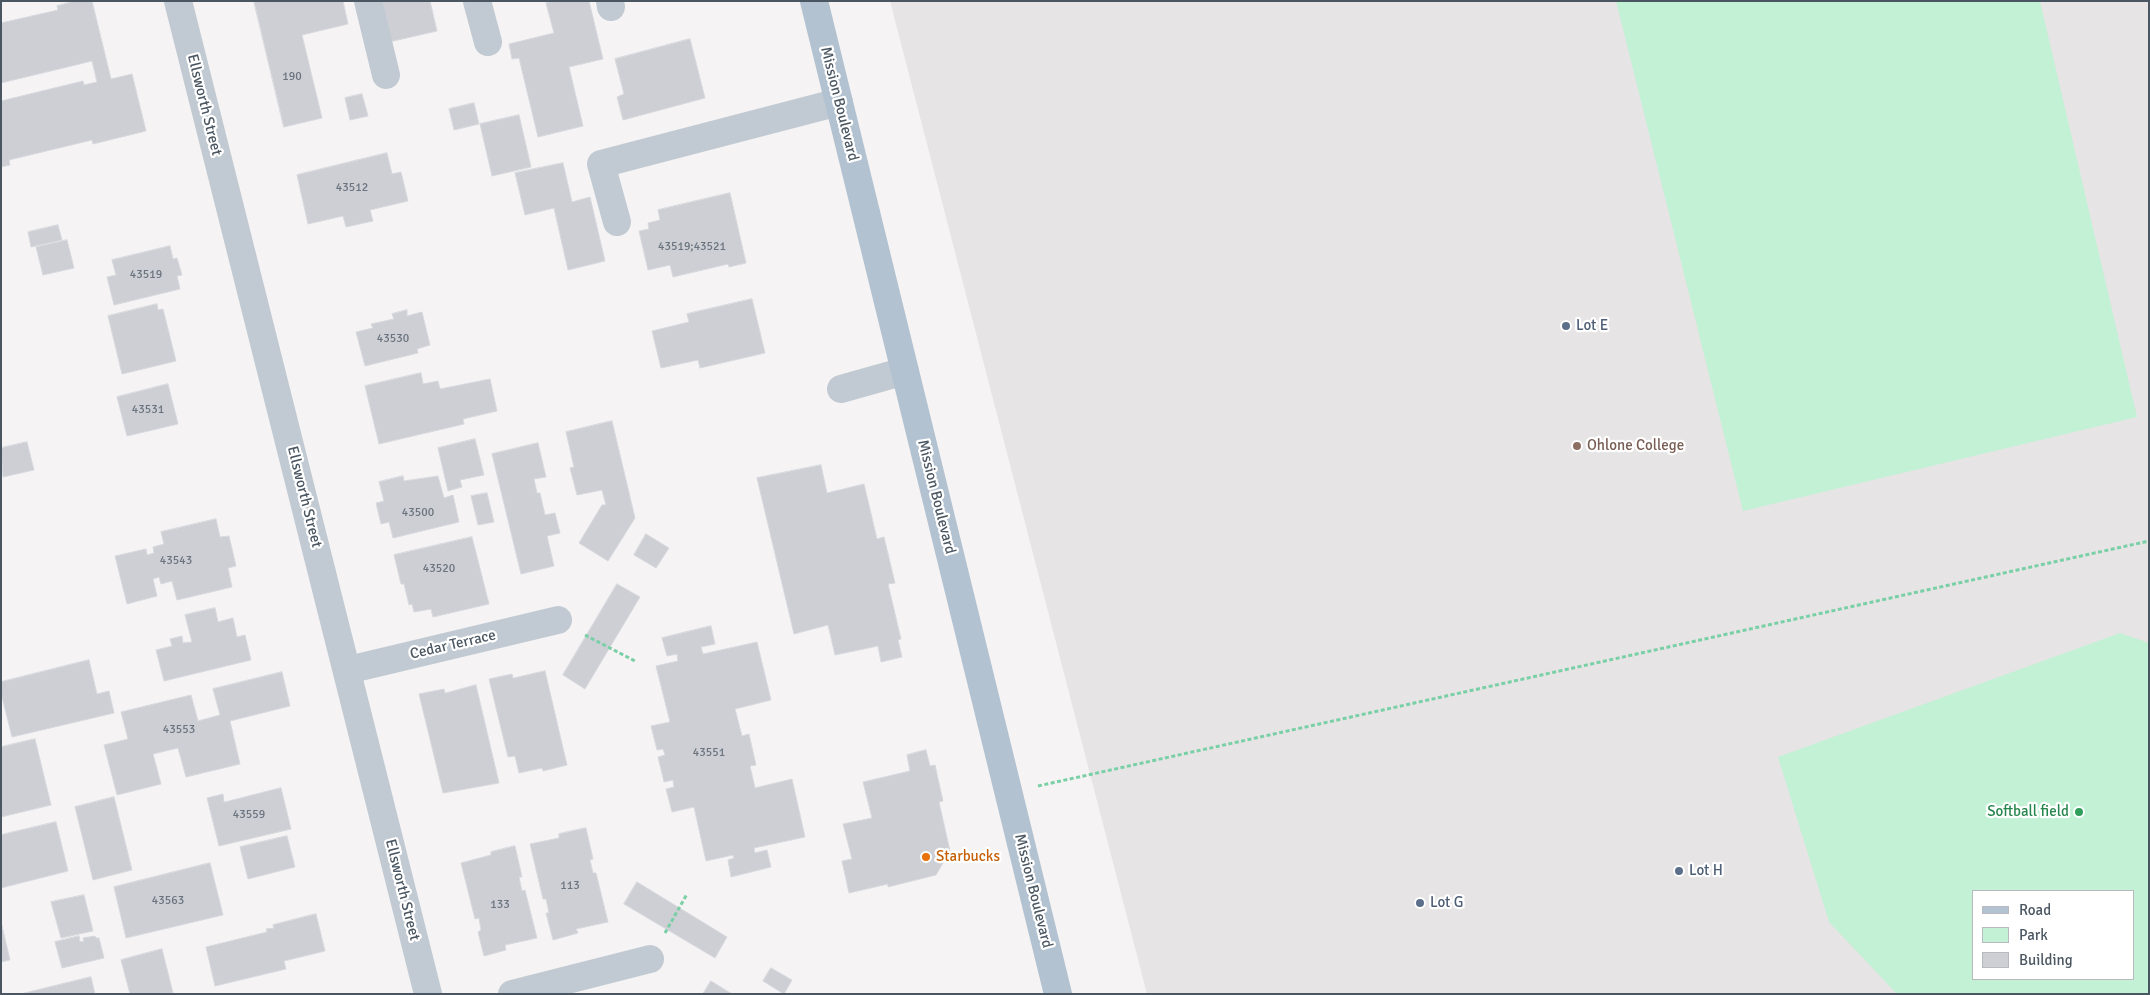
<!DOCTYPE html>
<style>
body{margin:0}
#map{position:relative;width:2150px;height:995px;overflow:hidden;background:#f5f3f3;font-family:Signika,sans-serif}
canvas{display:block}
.frame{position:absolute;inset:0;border:2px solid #4a5661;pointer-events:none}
.legend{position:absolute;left:1972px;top:890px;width:162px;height:90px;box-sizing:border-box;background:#fff;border:1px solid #b7bbc0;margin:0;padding:6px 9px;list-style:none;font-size:15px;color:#4a5661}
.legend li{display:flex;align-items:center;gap:10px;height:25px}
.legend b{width:25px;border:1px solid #b7bbc0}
</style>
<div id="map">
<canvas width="2150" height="995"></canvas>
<div class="frame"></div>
<ul class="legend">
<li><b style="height:6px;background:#b3c2d1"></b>Road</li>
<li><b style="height:14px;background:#c3f1d5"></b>Park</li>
<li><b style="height:14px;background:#cdcfd5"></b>Building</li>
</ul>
</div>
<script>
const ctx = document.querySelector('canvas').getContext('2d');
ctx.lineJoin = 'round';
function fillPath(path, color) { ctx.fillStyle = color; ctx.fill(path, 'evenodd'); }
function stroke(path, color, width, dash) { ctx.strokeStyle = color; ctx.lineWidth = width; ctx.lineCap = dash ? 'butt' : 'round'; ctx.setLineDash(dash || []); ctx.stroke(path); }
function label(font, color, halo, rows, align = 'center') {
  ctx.font = font + ' Signika,sans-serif'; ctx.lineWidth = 4.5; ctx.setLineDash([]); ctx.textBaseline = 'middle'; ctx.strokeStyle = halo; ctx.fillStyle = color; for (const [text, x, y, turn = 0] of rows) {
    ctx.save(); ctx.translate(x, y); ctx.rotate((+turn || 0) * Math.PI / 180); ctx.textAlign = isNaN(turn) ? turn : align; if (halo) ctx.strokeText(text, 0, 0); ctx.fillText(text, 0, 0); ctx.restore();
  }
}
fillPath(new Path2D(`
 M890,1H2149V994H1147ZM1974,891H2134V979H1974Z`), '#e6e4e5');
fillPath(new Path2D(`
 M1616,1H2040L2137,417L1743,511Z
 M2120,633L2149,643V994H1897L1829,922L1778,757ZM1974,891H2134V979H1974Z`), '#c3f1d5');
const building = new Path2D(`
 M75,1H92L111,79L132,74L146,131L93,144L92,140L9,160L10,165L1,167V101L83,81L84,85L97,82L92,61L1,83V23L58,10L57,6Z
 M254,1H343L348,24L302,35L322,118L284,127Z
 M379,1H430L437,31L389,42Z
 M553,1H589L603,59L569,67L583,126L538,137L519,58L512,59L509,44L554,33L546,3Z
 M690,39L705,98L623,120L617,97L624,94L615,59Z
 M362,94L368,116L350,120L345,98Z
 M474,103L479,124L454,130L449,109Z
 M519,115L531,167L492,176L480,124Z
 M387,153L392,174L401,172L408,201L370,210L373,221L346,227L343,216L308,224L297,175Z
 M563,163L572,202L590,197L605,261L568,270L554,208L525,215L515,173Z
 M730,193L746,263L729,267L728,264L673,277L670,265L648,270L639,231L649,229L648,223L660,220L658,210Z
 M58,225L62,240L31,247L28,232Z
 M67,240L74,268L43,275L36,247Z
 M170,246L173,259L177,258L182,275L177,276L180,289L114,305L107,277L116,275L112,260Z
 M752,299L765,353L700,368L698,360L661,368L652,331L689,322L687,314Z
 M157,304L158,310L163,309L176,361L122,374L108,316Z
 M407,310V316L422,312L430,345L417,349L418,353L365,366L356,332L373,328L371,324L394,319L392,314Z
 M421,373L423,384L438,381L440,389L490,379L497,411L463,419L464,424L379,444L365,386Z
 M168,384L178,424L127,436L117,397Z
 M612,421L635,518L608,561L579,543L602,505H606L602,490L577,495L570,468L574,467L566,432Z
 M475,439L484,475L460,480L462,487L448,491L438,448Z
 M27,442L34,470L3,477L1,448Z
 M538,443L546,477L534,479L537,493H540L545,515L555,513L560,533L547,536L554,566L521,574L492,454Z
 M821,465L827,493L864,484L877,539L884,537L895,583L888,584L901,639L898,640L902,657L881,662L878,646L835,655L828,625L794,634L757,478Z
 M403,476L404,481L438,476L444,498L453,495L459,522L393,538L389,522L381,524L376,503L384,501L379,482Z
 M487,493L494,522L478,525L471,496Z
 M216,519L220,537L229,536L236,566L228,568L232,587L177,600L172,581L161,584L159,577L153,579L157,596L127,604L115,556L146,549L147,555L154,553L153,547L164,544L161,532Z
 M646,534L669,548L656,568L634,555Z
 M472,537L489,604L433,617L431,609L414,612L412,604L409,605L404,584H401L394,555Z
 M617,584L640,597L585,689L563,675Z
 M215,608L218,622L233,618L237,637L245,635L251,660L164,681L156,650L172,646L170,639L182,636L183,643L192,642L185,615Z
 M711,626L715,644L701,647L703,654L757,642L771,700L735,709L742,736L749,734L756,765L750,766L755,788L792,779L805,837L754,848L755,853L767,850L771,867L731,877L728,860L734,858L733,855L706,861L694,807L672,812L666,789L674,787L673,780L664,782L658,757L665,755L663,749L657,750L651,726L670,722L656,666L678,661L677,654L667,656L662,638Z
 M89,660L97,694L109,691L114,713L12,737L1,693V682Z
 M545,671L567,765L543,771L542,768L519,773L515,756L508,757L489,679L512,674L513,678Z
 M282,672L290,706L230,721L240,764L186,777L178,748L153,754L161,784L117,795L104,745L128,739L121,712L191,695L198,721L220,715L213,689Z
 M476,685L499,783L443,793L419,694L444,689L445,693Z
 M35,739L51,805L1,817V747Z
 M926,750L930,766L935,765L943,801L939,802L950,851L936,875L888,887V884L849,893L842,861L852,859L843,824L872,818L863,782L910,771L907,755Z
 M281,788L291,829L219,846L207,798L223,794L224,802Z
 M114,797L132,870L93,880L75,807Z
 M56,822L68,871L1,888V835Z
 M586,828L593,859L590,860L593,873H596L608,922L576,929L578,933L553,940L546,913H549L546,899H543L530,844L559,838V834Z
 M287,836L295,867L248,879L240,847Z
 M515,846L522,877H519L522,891L525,890L537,938L505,945L506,950L484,956L478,932L481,930L479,918L475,919L461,863L491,855V852Z
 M210,863L223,915L126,938L114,887Z
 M637,882L727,937L715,958L624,904Z
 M84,895L93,931L61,938L51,902Z
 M316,914L325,951L284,961L286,969L215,986L206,947L267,932L266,929L274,928L273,925Z
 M1,922L10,960L1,962Z
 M79,936L80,942L84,941L83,938L95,936L96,938H99L104,958L62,968L55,942Z
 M162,949L173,993L130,994L121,960Z
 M771,968L792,980L784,994L763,981Z
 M91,977L95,994H21Z
 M711,981L732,994H703Z`);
fillPath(building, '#cdcfd5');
stroke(building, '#d7d9de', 1);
stroke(new Path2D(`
 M585,635L637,662
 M1038,786L2149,541
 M665,933L687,894`), '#7ad0a6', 3, [4, 2.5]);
stroke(new Path2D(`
 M178,1L428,994
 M368,1L386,75
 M477,1L488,42
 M610,1L611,7
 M617,222L601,164L839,102
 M841,389L905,371
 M348,670L558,620
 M512,994L650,959`), '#c1cad2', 28);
stroke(new Path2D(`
 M814,1L1058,994`), '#b3c2d1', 28);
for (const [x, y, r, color] of [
 [1566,326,5,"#5c6f8a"],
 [1577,446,5,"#8d6e63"],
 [2079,812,5,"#2e9e5b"],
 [926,857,5,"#e8710a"],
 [1679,871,5,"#5c6f8a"],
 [1420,903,5,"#5c6f8a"]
]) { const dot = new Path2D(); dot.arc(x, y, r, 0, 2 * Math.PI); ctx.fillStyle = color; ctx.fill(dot); stroke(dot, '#fff', 2); }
label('12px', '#6b747e', null, [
 ["190",292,77],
 ["43512",352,188],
 ["43519;43521",692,247],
 ["43519",146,275],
 ["43530",393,339],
 ["43531",148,410],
 ["43500",418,513],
 ["43543",176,561],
 ["43520",439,569],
 ["43553",179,730],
 ["43551",709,753],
 ["43559",249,815],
 ["113",570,886],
 ["43563",168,901],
 ["133",500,905]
]);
label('15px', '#4a5661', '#fff', [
 ["Mission Boulevard",839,104,76],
 ["Ellsworth Street",204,105,76],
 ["Ellsworth Street",304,497,76],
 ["Mission Boulevard",936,497,76],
 ["Cedar Terrace",453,645,-13],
 ["Ellsworth Street",402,890,76],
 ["Mission Boulevard",1033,891,76]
]);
label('15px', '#4e5e75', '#fff', [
 ["Lot E",1576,326],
 ["Lot H",1689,871],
 ["Lot G",1430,903]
], 'left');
label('15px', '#785e54', '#fff', [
 ["Ohlone College",1587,446]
], 'left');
label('15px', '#27864d', '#fff', [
 ["Softball field",2069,812]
], 'right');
label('15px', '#c56008', '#fff', [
 ["Starbucks",936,857]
], 'left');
</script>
